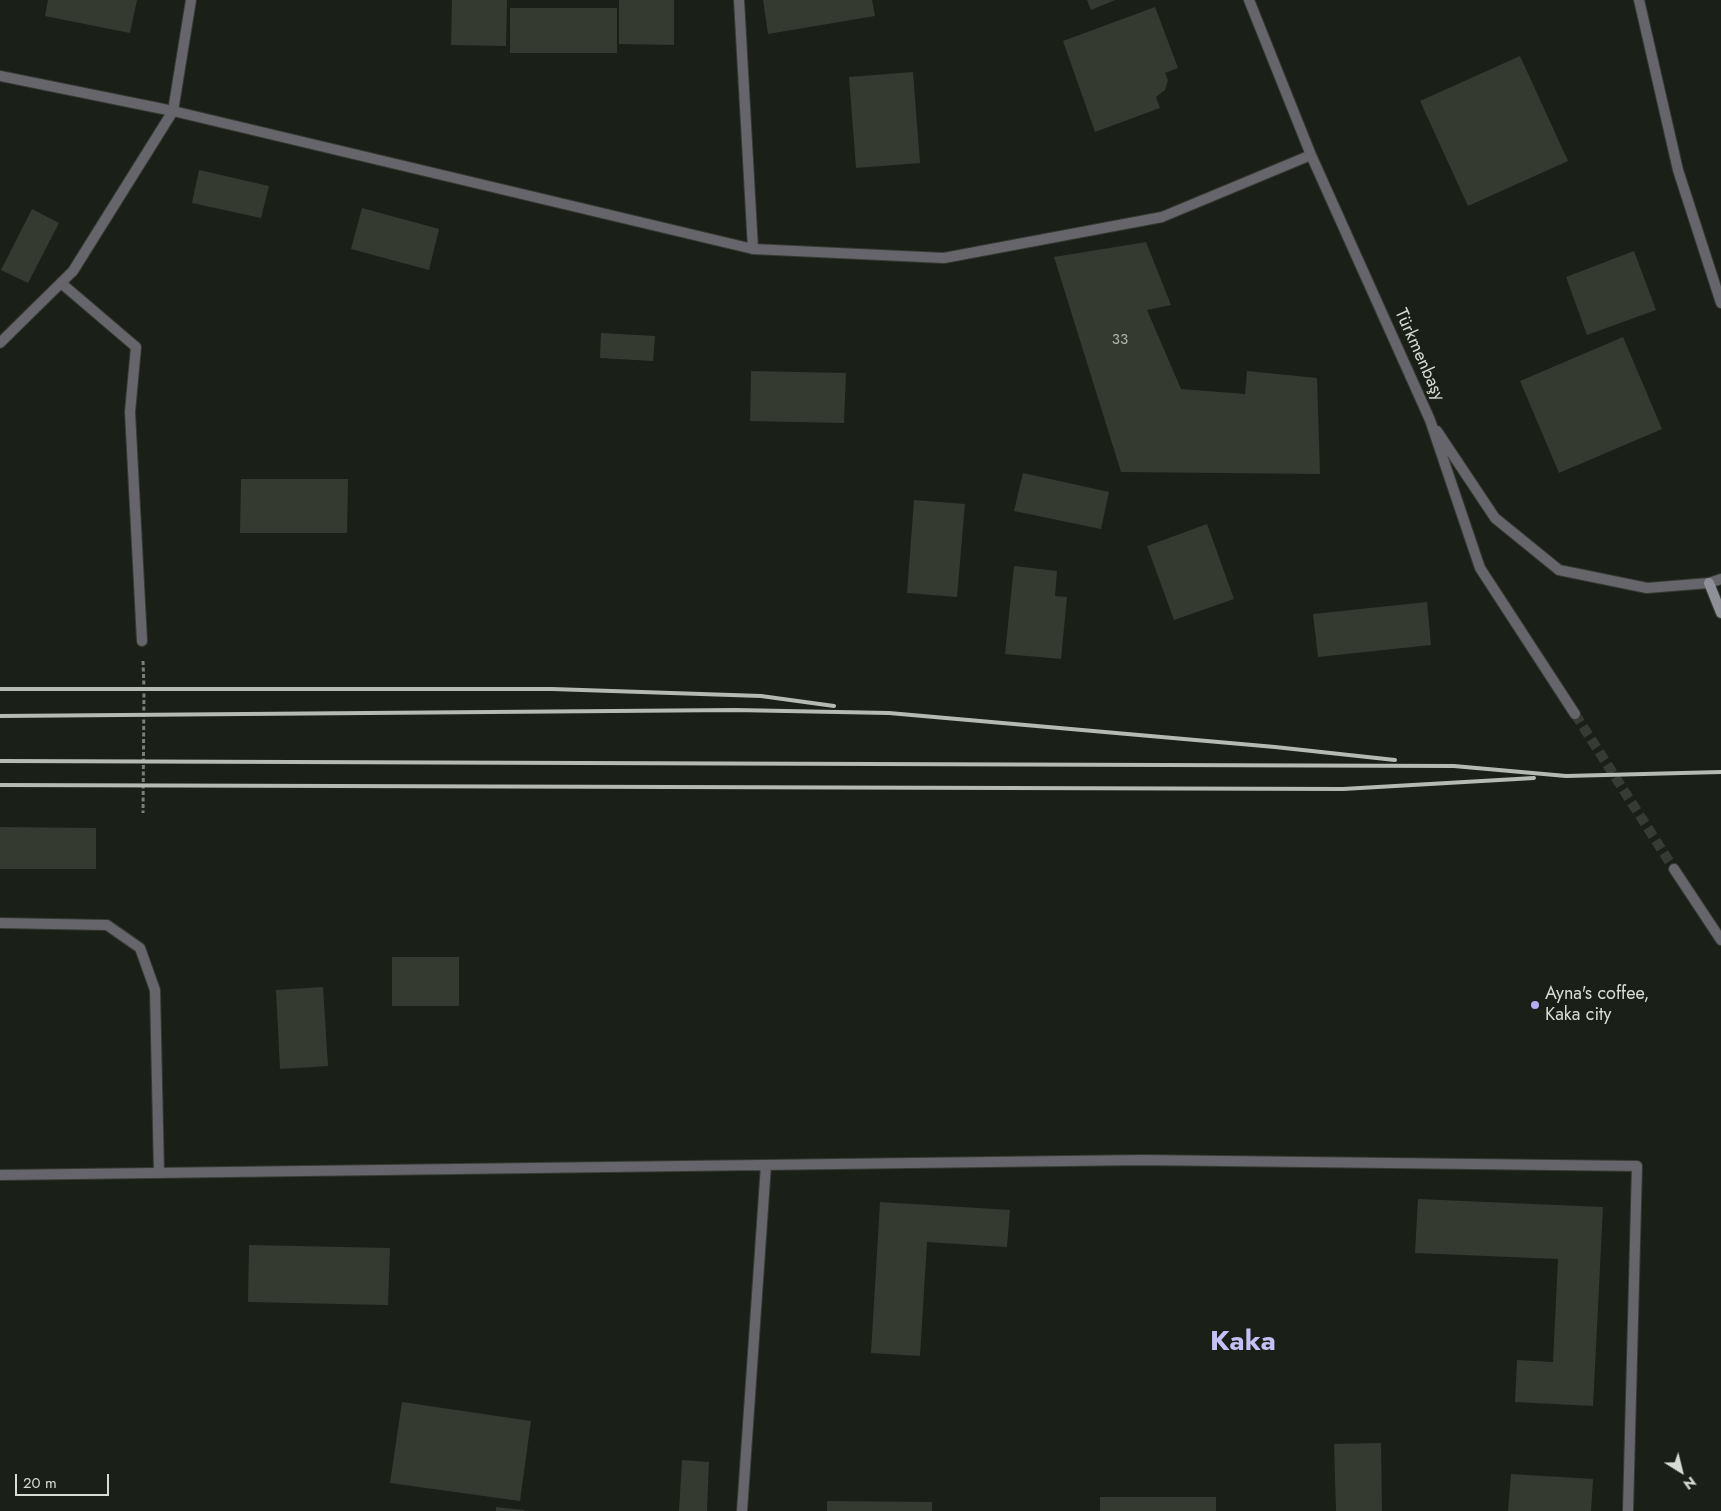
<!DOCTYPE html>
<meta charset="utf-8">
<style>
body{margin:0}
#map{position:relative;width:1721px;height:1511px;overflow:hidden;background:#1a2017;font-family:Jost,sans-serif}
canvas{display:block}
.north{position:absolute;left:1656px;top:1446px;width:50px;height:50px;-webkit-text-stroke:4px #1a2017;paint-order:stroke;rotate:144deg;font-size:14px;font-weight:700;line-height:20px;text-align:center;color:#d8dcd6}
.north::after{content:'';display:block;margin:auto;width:18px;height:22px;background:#d8dcd6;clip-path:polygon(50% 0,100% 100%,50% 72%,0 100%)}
.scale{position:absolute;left:15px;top:1474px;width:94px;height:22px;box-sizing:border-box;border:2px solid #d8dcd6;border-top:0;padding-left:6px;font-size:15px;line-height:18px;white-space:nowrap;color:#d8dcd6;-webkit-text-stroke:4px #1a2017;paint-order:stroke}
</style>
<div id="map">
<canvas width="1721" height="1511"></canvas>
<div class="north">N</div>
<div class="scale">20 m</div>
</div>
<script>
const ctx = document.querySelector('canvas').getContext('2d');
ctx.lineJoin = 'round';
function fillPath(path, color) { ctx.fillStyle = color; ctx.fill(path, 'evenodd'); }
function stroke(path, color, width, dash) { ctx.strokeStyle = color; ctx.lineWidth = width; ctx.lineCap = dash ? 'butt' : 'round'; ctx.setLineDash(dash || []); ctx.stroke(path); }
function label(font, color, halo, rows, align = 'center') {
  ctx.font = font + ' Jost,sans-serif'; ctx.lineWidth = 5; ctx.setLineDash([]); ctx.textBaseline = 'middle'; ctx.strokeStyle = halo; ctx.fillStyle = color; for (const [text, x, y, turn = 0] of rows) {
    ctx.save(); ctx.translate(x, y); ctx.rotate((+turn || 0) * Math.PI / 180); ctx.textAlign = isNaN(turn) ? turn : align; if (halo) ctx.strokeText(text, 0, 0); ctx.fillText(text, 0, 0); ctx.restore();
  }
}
fillPath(new Path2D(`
 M48,0H137L130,33L45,16Z
 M452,0H507L506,46L451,45Z
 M619,0H674V45L619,44Z
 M763,0H872L875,16L768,34Z
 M1087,0H1115L1091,10Z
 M1155,7L1178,68L1165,73L1168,80L1165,90L1156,97L1160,108L1095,132L1063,41Z
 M510,8H617V53H510Z
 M1520,56L1568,161L1468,206L1420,101Z
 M913,72L920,163L856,168L849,77Z
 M199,170L269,186L261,218L192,203Z
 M362,208L439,229L429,270L351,249Z
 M32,209L59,223L28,283L1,270Z
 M1146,242L1171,305L1147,310L1181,389L1245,394L1247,371L1317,378L1320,474L1121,472L1054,257Z
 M1634,251L1656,310L1587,335L1566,277Z
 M601,333L655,336L653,361L600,358Z
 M1623,337L1662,429L1559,473L1520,381Z
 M751,371L846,373L844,423L750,421Z
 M1023,473L1109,492L1101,529L1014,511Z
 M241,479H348L347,533H240Z
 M914,500L965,504L957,597L907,593Z
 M1207,524L1234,599L1174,620L1147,546Z
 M1014,566L1057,571L1055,596L1067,597L1061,659L1005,654Z
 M1427,602L1431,645L1318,657L1313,614Z
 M0,827L96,828V869H0Z
 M392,957H459V1006H392Z
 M323,987L328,1066L280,1069L276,990Z
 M1418,1199L1603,1207L1593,1406L1515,1402L1517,1360L1553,1362L1558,1259L1415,1253Z
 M880,1202L1010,1210L1007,1247L927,1242L920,1356L871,1353Z
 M249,1245L390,1248L388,1305L248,1302Z
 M402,1402L531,1421L520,1501L390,1483Z
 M1381,1443L1382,1511H1336L1334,1444Z
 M682,1460L709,1462L707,1511H679Z
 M1511,1474L1593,1479L1591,1511H1508Z
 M1100,1497H1216V1511H1100Z
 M827,1501L932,1502V1511H827Z
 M496,1507L524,1510V1511H496Z`), '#343a30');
stroke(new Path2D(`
 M1575,714L1674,869`), '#363c34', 10, [10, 5]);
const service = new Path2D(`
 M0,923L107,925L140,948L155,990L159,1173`);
const minor = new Path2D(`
 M739,0L753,249
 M1639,0L1678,170L1721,303
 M61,283L136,347L130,412L142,641
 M0,343L73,271L173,111L191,0
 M0,1175L1141,1160L1637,1166L1628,1511
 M742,1511L766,1165`);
const tertiary = new Path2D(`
 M1249,0L1311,155L1430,420L1480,568L1575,714
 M0,76L173,111L753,249L944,258L1162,217L1311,155
 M1437,431L1495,518L1559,570L1647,588L1709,583L1721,579
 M1674,869L1721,940`);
const secondary = new Path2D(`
 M1709,583L1721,613`);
stroke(service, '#353a32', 12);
stroke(minor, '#353a32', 12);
stroke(tertiary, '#353a32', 12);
stroke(secondary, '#353a32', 12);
stroke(new Path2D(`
 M143,661L144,689L143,813`), '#7a7f77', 3, [4, 2.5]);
stroke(service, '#66656b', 10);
stroke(minor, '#66656b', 10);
stroke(tertiary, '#66656b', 10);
stroke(secondary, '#8f8f97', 10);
stroke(new Path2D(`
 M0,689H552L761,696L834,706
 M0,716L735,710L889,713L1275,747L1395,760
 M0,761L1454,766L1566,776L1721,772
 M0,785L1343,789L1534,778`), '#b6bab4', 4);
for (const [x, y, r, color] of [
 [1535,1005,5,"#b6acf8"]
]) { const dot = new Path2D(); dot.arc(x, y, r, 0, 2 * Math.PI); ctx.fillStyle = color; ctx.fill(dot); stroke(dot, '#1a2017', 2); }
label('15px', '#afb4ac', null, [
 ["33",1120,340]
]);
label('18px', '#d8dcd6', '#1a2017', [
 ["Türkmenbaşy",1419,355,66]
]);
label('18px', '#d8dcd6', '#1a2017', [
 ["Ayna's coffee,",1545,995],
 ["Kaka city",1545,1016]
], 'left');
label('bold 28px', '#c6c0f9', '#1a2017', [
 ["Kaka",1243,1343]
]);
</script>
